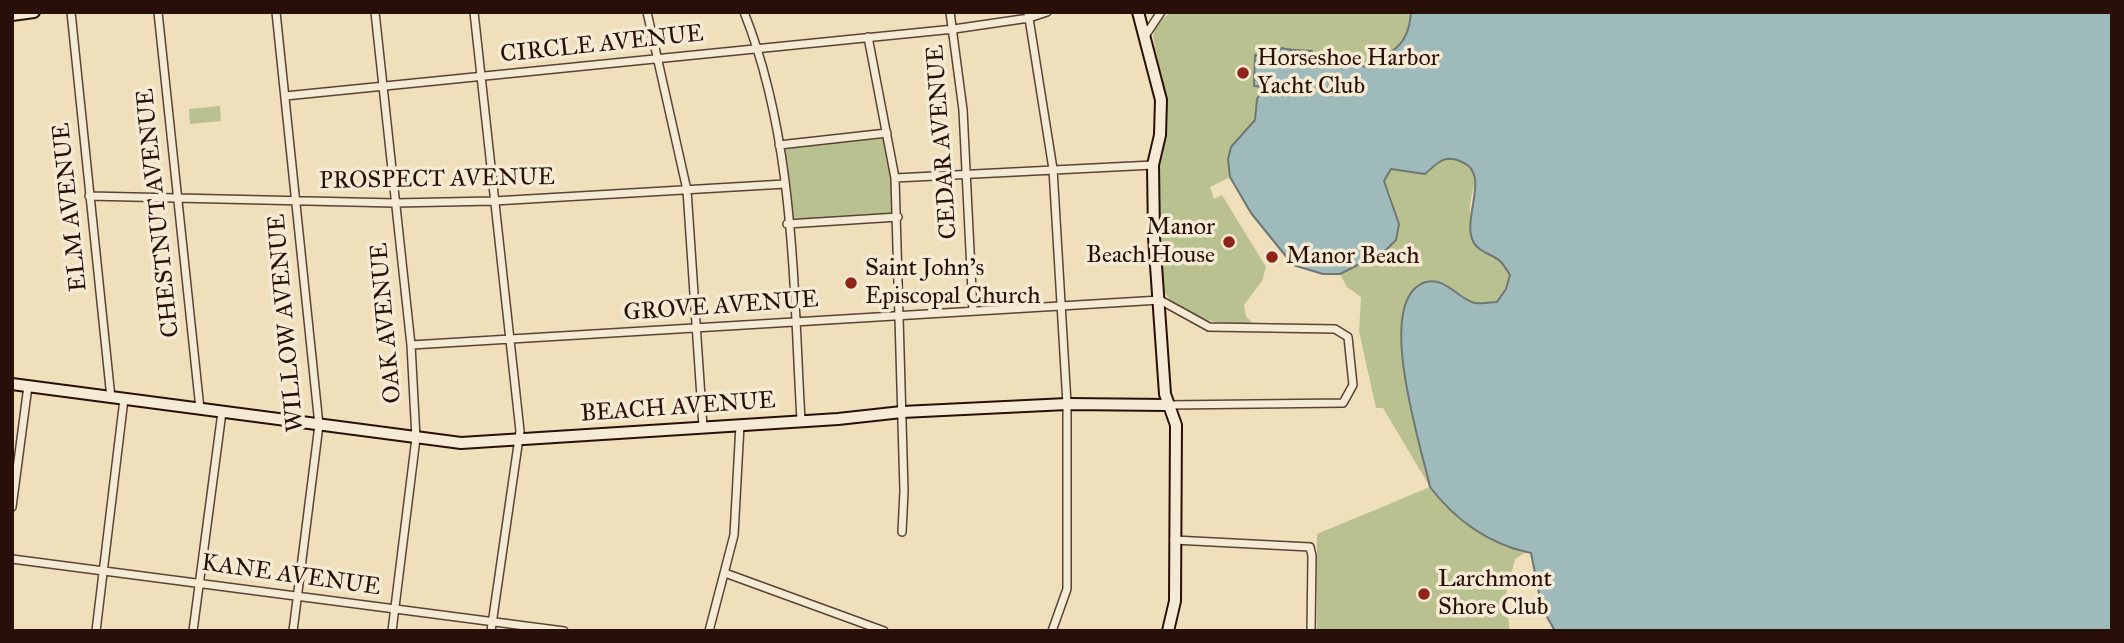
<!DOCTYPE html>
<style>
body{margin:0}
#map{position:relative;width:2124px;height:643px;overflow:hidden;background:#efdfbb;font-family:"IM FELL Great Primer",serif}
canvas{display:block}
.frame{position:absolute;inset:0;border:14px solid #280f07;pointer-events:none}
</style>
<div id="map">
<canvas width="2124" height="643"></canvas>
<div class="frame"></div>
</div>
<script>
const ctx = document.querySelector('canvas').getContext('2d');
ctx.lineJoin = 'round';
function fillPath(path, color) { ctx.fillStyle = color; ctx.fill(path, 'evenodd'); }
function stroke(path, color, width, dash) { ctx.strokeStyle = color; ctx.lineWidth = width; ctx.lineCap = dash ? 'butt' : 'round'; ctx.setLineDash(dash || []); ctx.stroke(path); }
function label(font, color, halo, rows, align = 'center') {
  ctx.font = font + ' "IM FELL Great Primer",serif'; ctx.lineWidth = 7; ctx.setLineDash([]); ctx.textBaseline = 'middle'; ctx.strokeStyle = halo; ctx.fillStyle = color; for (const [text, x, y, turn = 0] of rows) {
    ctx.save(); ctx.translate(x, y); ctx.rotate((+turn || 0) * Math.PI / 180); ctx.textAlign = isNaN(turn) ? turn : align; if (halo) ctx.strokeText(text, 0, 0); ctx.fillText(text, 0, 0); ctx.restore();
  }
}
fillPath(new Path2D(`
 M1171,12H1411V26L1389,63C1362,71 1365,69 1342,57L1333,59L1322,56L1315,59L1312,51C1271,49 1275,49 1254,86H1264L1257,99L1255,120L1228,159L1230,177L1210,187L1214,199L1222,195L1266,267L1262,281L1244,305L1246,316L1253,324C1221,324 1177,322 1162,287L1156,178L1167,109L1153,36L1156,24Z
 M220,106L221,121L190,124L189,109Z
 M885,136L892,168L894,215L789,221L782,147Z
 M1450,157C1493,174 1465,188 1471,220C1473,231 1479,242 1482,252L1499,260L1510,275L1506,289L1497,302L1474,303L1440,282L1502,545L1526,552L1515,559L1505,599L1510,631H1317V534L1430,487L1383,408H1376L1359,331L1361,297L1347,287L1340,274L1385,251L1391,196L1384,181L1391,169L1425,174L1443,158Z`), '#bac190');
const water = new Path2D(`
 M1411,12H2112V631H1555L1542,608L1531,553C1490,545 1455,520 1430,487C1422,449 1372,298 1426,282C1446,277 1458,299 1475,303C1481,304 1490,302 1497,302L1506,289L1510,275C1507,270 1504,265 1500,261C1492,254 1480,253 1474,243C1460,220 1492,174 1462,162C1444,154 1439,162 1425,174L1391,169L1384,181L1399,224L1396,240L1385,251L1340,274H1323L1293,265L1251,213L1230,177L1228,159L1231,147L1255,120L1257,99L1264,87L1254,86L1255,55L1271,56L1282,48C1291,51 1302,50 1312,51L1315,58L1319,54L1333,59L1338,56C1355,63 1376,78 1394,57L1392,51C1405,43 1410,28 1411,12Z`);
fillPath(water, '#9fbabb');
stroke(water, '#6f7673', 2);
const street = new Path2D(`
 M71,12L111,398
 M158,12L200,409
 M276,12L319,425L293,631
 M375,12L411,345L416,438L392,631
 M474,12L520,431L491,631
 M647,12L687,190L703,427
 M744,12C795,140 793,285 801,420
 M950,12L963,110L973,311
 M1028,12L1053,169L1067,404V589L1052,631
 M1145,36L1161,12
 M868,37L895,178L904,491L902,532
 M285,96L954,29L1029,18L1047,12
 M779,145L887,133
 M895,178L1153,165
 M89,196L395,203L494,201L785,184
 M787,224L898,217
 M411,345L1160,300L1209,327L1335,329L1348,337L1353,385L1343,403L1168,405
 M12,507L28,386
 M1174,540L1310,547L1312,556L1311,631
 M12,559L564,631
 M725,573L884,631
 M96,631L124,399
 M193,631L222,412
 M709,631L734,535L740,425`);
const secondary = new Path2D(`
 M1138,12L1161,100L1160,135L1153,165L1154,237L1165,394L1176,425L1175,601L1168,631
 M12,15L34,12
 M12,384L461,443L838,419L902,412L1067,404L1168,405`);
stroke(street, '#5a4334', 10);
stroke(secondary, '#280f07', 14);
stroke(street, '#f5ead3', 7);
stroke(secondary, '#f5ead3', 10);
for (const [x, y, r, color] of [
 [1243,73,7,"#8f2418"],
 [1229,242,7,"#8f2418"],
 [1272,257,7,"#8f2418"],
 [851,283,7,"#8f2418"],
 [1424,594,7,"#8f2418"]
]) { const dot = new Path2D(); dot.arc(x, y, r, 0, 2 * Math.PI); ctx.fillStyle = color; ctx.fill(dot); stroke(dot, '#f5ead3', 2.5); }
label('24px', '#280f07', '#f5ead3', [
 ["CIRCLE AVENUE",602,45,-6],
 ["CEDAR AVENUE",943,142,-94],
 ["PROSPECT AVENUE",437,180,-1],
 ["ELM AVENUE",71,207,-96],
 ["CHESTNUT AVENUE",159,213,-96],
 ["GROVE AVENUE",721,307,-4],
 ["WILLOW AVENUE",287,323,-95],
 ["OAK AVENUE",387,323,-95],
 ["BEACH AVENUE",678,408,-4],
 ["KANE AVENUE",291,576,8]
]);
label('24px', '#280f07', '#f5ead3', [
 ["Horseshoe Harbor",1257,59],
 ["Yacht Club",1257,87],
 ["Manor",1215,228,"right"],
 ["Beach House",1215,256,"right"],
 ["Manor Beach",1286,257],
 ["Saint John's",865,269],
 ["Episcopal Church",865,297],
 ["Larchmont",1438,580],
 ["Shore Club",1438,608]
], 'left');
</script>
